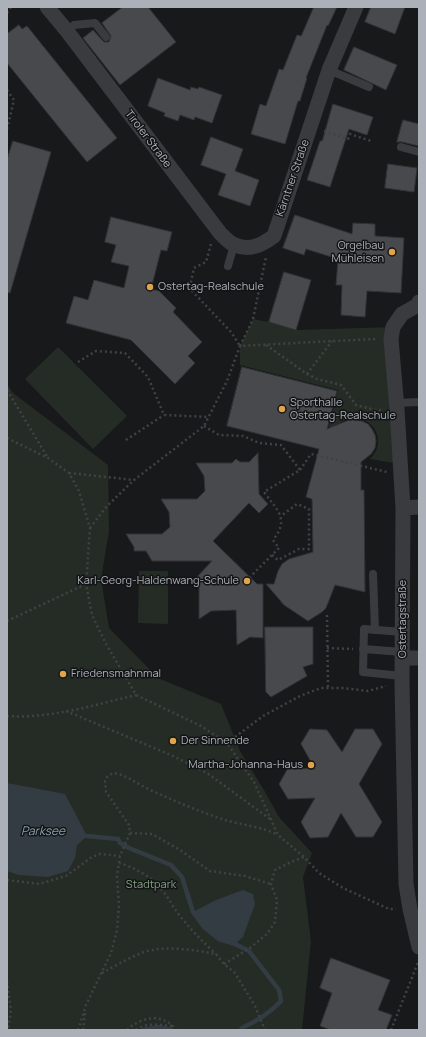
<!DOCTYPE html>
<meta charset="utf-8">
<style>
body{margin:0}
#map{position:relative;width:426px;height:1037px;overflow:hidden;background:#18191a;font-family:Manrope,sans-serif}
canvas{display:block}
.frame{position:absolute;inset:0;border:8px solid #acb1b9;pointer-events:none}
</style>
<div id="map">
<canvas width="426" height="1037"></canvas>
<div class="frame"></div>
</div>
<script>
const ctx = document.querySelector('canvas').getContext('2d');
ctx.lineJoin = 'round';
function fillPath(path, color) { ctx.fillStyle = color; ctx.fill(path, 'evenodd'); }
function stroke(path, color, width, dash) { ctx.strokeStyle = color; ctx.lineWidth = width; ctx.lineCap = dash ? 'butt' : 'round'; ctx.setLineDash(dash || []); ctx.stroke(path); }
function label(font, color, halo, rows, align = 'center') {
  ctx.font = font + ' Manrope,sans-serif'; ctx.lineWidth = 3; ctx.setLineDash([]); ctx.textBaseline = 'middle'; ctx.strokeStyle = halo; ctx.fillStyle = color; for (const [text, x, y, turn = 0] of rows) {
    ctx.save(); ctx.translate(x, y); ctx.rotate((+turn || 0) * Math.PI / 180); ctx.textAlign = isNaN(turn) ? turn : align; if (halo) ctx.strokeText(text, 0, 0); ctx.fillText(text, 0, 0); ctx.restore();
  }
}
fillPath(new Path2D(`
 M253,319L269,322L296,330L393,327L400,464L370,459C396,433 354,399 334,430L329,427L338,390L240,365V346Z
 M58,347L127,416L93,449L25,379Z
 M7,384L13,393L108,465L109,531L101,579L109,628L158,678L221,704L240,751L264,790L279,817L312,853L303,877L311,941L302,1030H7Z
 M139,571H168V624L138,623Z`), '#252c25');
fillPath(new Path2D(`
 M7,783L65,794L87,836L77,845L75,858L68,871L48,877L19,875L7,871Z
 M243,890L253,894L255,904L243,937L235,944C212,937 206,931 193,912L216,900Z`), '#333c42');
stroke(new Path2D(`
 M87,836L118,839L120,843L129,848L171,865L182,877L193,912L204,927L219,939L235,944L249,951L279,990L281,1001C270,1013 257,1021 242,1028L241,1030
 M144,1030L158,1027L171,1030`), '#333c42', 4.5);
const building = new Path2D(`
 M123,7H148L176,42L120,85L83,38L93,30L104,42H109L111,36L102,23Z
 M314,7H337L328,26L327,25L306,78H307L300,101H298L285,144L251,134L260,104L266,106L279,69L283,70L297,35L301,36Z
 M371,7H405L395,34L365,22Z
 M19,25L22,29L27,26L117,138L87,162L7,63V34Z
 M354,47L397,65L386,90L344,70Z
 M158,78L190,90L191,87L198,89L199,87L222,95L212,123L195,117L194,120L180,115L178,121L164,116L165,113L148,106Z
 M333,104L373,117L367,135L349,129L330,187L307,180L320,141H322Z
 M403,120L419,124V146L402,142H397Z
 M211,137L243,149L235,171L259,180L250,206L218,195L226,174L201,165Z
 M13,141L51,152L10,293L7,292V160Z
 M388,164L417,168L414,192L385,188Z
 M295,215L352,234L353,223L375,224V236L404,238L401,293L367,291L365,317L341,315L342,285H336L338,259L306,249L304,255L283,248Z
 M111,217L172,232L167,251L161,250L151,289L159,291L176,308L173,312L202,342L188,356L195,363L175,384L131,340L66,323L74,296L88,300L94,280L124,288L129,266L111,262L116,245L105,242Z
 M284,272L311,280L296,330L269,322Z
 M242,367L337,391L327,429L349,420H356L362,421L368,424L372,429L375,435L376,441L375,448L371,454L361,462V490H364L365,592L335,585L326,608L322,612L308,621L284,605L266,584H274L278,571L282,564L289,559L313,552L312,499L306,497L319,449L227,426Z
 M258,453L259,494L268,504L259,513L249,503L213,541L257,584H263V638L250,637L237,645L236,610L211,611L199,619V583L195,579L212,561H152L146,551H134V547L126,534H162L170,527L169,512L161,499H197L205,491L204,476L196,463H232L236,459L240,462H249Z
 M265,627H313V664L303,667L307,676L271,697L266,692Z
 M310,729L327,730L342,752L355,729H373L382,744L359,784L382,822L373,837H356L341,813L328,837L310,838L301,822L315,798L288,799L279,784L288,768L315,769L301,744Z
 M331,958L390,980L378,1010L392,1015L386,1030H331L320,1026L332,993L320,988Z`);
fillPath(building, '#48494d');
stroke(building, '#333336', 1);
stroke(new Path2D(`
 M7,13L11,7
 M7,90L14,100L7,129
 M324,131L348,139L350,134L371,141
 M211,244L206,262L194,268L191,282L192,291L231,332L240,346
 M266,345L307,374L317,379L341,385L356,405L375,410H383
 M240,346L253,319L266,257
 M78,362L96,351L125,353L148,377L164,415L209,417
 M307,374L332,341
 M7,390L48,458
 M204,426L219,435L243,436L259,443L281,445L300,470L264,492C277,510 290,519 273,540L279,548L250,577
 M7,438L48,458L69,473L79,491L90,528L86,584L92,615L105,642L136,695L201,726L227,743L254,782L278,835L304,857L319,873L343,888L389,909H396
 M126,440L164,415
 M300,470L311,454L387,472
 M69,473L134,480L204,426L227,381L240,346L333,341L376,339
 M90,528L107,506L134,480
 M272,555L278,560L299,549H309V509L297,504L281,516
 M327,615L328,688
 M7,621L86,584
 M327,648L353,649
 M66,711L173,756L207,773L270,819
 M7,716C50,719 94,705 136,695
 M227,743L263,716L300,696L321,688H343L368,691L386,686
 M130,833L152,834L180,850L210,871L245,876L271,884
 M119,863C134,867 152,877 162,890C169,898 173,908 180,916C191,930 203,942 216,954
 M7,880L39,884L66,876L92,857L100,854L120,856
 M224,964L250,948L267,934L275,922L277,900L271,884L275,870L291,862L304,857
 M102,973C115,966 130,957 144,952C165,945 194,950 216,954L224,964L235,973L255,1006L265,1030
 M7,981L11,1010L8,1030
 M78,1030L86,1005L111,953L117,930L119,906L117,876L120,856L130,833L129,825L106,792L105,781L107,777L113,773C126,775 135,782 146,788C172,800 198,811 225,820C242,825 263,827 278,835
 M83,1030L85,1013
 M127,1030C141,1017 163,1012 176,1030
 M136,1030C147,1022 160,1025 173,1026
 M391,1030L419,960`), '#404246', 2.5, [2, 3]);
stroke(new Path2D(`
 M67,31L74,25L95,23L106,37
 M329,70L369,87
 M401,147L419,152
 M228,266L234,245
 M397,403L419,402
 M373,574L375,630
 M363,649L403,652
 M402,676L363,672L364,629L403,632`), '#3a3b3f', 8);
stroke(new Path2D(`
 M47,7L67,31L220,233C224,237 229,243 235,245C250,251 262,245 274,236L329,70L356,7
 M419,302L418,305L402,314L393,327L391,339L397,409L403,508L402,682L406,884L410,909L419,947
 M403,508L419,507
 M403,658H419`), '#3a3b3f', 15);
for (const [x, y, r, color] of [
 [392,252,4,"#e1a44a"],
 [150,287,4,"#e1a44a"],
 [282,409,4,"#e1a44a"],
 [247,581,4,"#e1a44a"],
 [63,674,4,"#e1a44a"],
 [173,741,4,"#e1a44a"],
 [311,765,4,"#e1a44a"]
]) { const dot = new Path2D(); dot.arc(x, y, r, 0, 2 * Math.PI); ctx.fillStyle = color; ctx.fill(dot); stroke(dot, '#131415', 1.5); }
label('11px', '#acb1b9', '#131415', [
 ["Tiroler Straße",148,139,53],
 ["Kärntner Straße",293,178,-71],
 ["Ostertagstraße",403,619,-90]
]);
label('11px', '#acb1b9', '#131415', [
 ["Orgelbau",384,246,"right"],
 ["Mühleisen",384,259,"right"],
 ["Ostertag-Realschule",158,287],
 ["Sporthalle",290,403],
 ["Ostertag-Realschule",290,416],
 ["Karl-Georg-Haldenwang-Schule",239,581,"right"],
 ["Friedensmahnmal",71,674],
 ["Der Sinnende",181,741],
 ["Martha-Johanna-Haus",303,765,"right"]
], 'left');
label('11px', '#85a285', '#131415', [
 ["Stadtpark",151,885]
]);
label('italic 12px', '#87a0b0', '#131415', [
 ["Parksee",43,832]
]);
</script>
